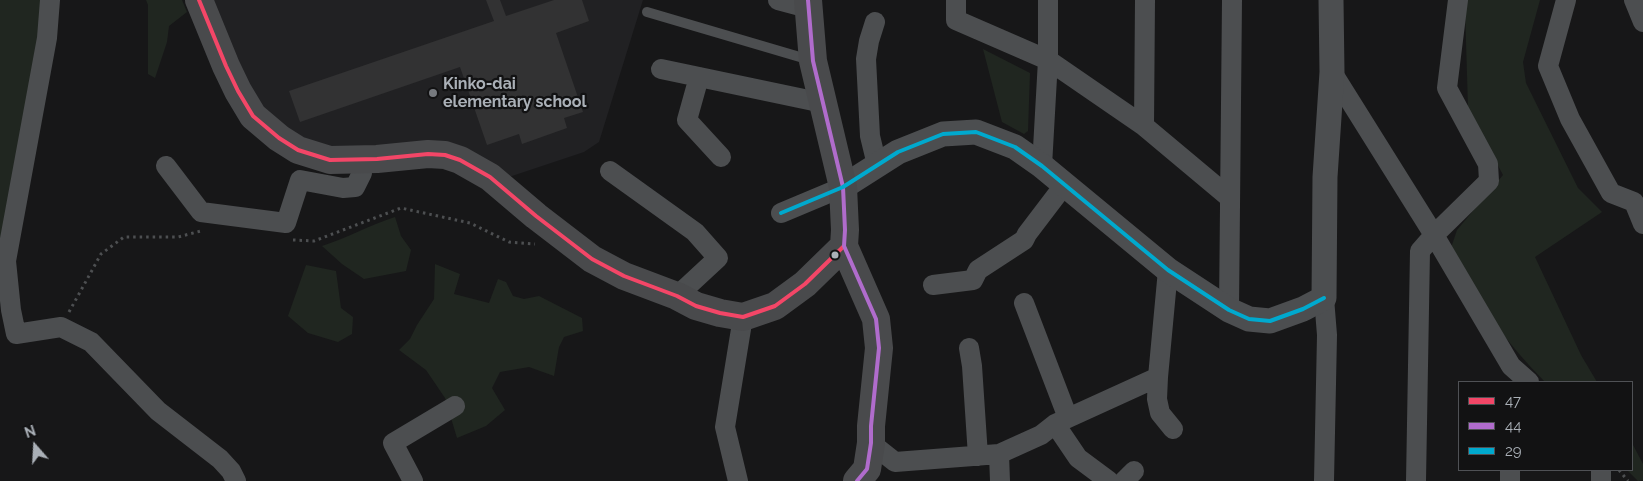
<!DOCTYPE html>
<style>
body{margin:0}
#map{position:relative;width:1643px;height:481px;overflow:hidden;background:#171718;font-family:Raleway,sans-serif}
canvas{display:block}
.legend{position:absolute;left:1458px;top:381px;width:175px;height:90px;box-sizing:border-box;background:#121213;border:1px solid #4f5155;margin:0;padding:6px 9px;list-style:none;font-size:15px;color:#aab0b7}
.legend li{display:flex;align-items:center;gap:10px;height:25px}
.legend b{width:25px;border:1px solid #4f5155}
.north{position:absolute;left:10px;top:421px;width:50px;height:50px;-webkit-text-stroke:4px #121213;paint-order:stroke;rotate:341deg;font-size:14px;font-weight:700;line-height:20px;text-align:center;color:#aab0b7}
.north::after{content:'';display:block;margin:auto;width:18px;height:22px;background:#aab0b7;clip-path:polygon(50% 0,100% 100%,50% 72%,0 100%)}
</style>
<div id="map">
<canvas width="1643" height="481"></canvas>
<ul class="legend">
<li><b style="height:6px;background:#f34667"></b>47</li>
<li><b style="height:6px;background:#b06ccc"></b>44</li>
<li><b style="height:6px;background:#00a9ce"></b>29</li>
</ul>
<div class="north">N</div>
</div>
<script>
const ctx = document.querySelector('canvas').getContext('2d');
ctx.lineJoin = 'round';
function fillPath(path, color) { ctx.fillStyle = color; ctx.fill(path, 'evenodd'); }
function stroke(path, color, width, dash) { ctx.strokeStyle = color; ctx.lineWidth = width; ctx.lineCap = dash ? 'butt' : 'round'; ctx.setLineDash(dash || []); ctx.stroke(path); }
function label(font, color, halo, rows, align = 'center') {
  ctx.font = font + ' Raleway,sans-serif'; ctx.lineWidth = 4.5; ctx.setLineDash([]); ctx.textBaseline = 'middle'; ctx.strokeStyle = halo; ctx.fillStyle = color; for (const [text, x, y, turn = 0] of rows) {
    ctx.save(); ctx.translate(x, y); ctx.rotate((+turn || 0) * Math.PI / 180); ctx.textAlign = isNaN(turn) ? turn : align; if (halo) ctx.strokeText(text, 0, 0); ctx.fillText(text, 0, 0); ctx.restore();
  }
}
fillPath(new Path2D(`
 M210,0H643L599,142L584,152L506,178L333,149L308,140L284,128L259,106Z`), '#212123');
fillPath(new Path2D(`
 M0,0H45L4,291L0,305Z
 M146,0H182L187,12L169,26L167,42L155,78L148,74V5Z
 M1466,0H1540L1523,62L1526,83L1578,188L1602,212L1535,257L1581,355L1597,382H1545C1508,345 1477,301 1448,257L1457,230L1503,175L1468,108L1465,8Z
 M983,49L1030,73L1028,131L1024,134L1002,122Z
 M395,217L401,236L411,250L406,271L364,279L342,264L322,246C347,238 370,225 395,217Z
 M435,264L460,274L454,294L489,303L498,279L506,282L513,296L524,299L539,296L582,318L583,331L564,337L559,347L554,376L529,367L500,372L492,388L505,410L486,426L457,438L445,398L426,370L399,350L410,339L417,325L434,299Z
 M306,265L336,271L341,308L353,317L352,334L338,342L308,333L288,316Z
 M1632,443L1643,464V480L1638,481L1627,470H1632Z`), '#202620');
fillPath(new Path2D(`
 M486,0H500L506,16L554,0H582L589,21L556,33L583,112L564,118L567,128L522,144L519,134L487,145L460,67L300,122L289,91L494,21Z`), '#323233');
stroke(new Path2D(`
 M293,240L314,241L401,208L470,223L509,242L535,244
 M69,312L101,254L124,237H178L201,231
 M1619,470L1628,481`), '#4d4f51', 3, [2.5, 4]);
stroke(new Path2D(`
 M647,12L810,60`), '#4c4e50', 10);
stroke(new Path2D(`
 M50,0L47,38L6,261L11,310L16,334L61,327L91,342L158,411L220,459L231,471L236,481
 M778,0L808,8
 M956,0V20L1048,60L1144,126L1230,198
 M1566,0L1548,66L1570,119L1611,193L1634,202L1643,224
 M1634,0L1643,22
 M875,22L869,41L866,59L870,136L877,165
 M661,69L823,103
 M1332,72L1434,235L1511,366L1529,382
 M699,77L687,120L721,157
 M1144,126L1145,0
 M166,166L201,212L286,223L300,180L343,188L355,187L362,173V160
 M1042,166L1048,60V0
 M610,171L695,232L718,258L677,296
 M781,213L843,187
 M933,285L973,280L978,270L1024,240L1027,234L1065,184
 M1024,303L1068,418
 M1229,310L1232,0
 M969,348L972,366L978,456
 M1158,377L1157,399L1160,413L1173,429
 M1055,424L1078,458L1109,481
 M871,443L895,462L999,454L1041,435L1055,424L1068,418L1158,377L1168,270
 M999,454L1000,481
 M413,481L393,443L455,406
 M738,481L725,427L743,317
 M1124,481L1134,471
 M1324,481L1327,335L1324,298
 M1416,481L1420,251L1434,235L1489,181L1488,164L1447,88L1458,0
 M1510,481V470
 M1601,481V470`), '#4c4e50', 20);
stroke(new Path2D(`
 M843,187L898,152L943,134L976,132L1015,147L1042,166L1168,270L1229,310L1249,319L1270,321L1303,309L1324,298L1325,177L1332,72L1331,0`), '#4c4e50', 25);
stroke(new Path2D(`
 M199,0L226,66L238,91L253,116L279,138L298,150L330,160L377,159L428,154L445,155L460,160L490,177L536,216L592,259L624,276L677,296L696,306L720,313L743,317L775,306L805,284L844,246
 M808,0L813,61L843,187L845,230L844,246L876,319L879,348L871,426V443L867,469L857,481`), '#494a4c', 28);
stroke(new Path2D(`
 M199,0L226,66L238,91L253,116L279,138L298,150L330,160L377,159L428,154L445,155L460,160L490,177L536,216L592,259L624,276L677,296L696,306L720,313L743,317L775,306L805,284L844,246`), '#f34667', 4);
stroke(new Path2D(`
 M808,0L813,61L843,187L845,230L844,246L876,319L879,348L871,426V443L867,469L857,481`), '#b06ccc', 4);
stroke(new Path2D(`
 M781,213L843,187L898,152L943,134L976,132L1015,147L1042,166L1168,270L1229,310L1249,319L1270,321L1303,309L1324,298`), '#00a9ce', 4);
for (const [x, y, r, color] of [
 [433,93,5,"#777a7f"],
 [835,255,4.5,"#aab0b7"]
]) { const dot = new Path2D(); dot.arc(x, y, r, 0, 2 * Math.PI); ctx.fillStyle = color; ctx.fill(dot); stroke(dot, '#121213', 2); }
label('bold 16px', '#aab0b7', '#121213', [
 ["Kinko-dai",443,84],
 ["elementary school",443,102]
], 'left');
</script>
